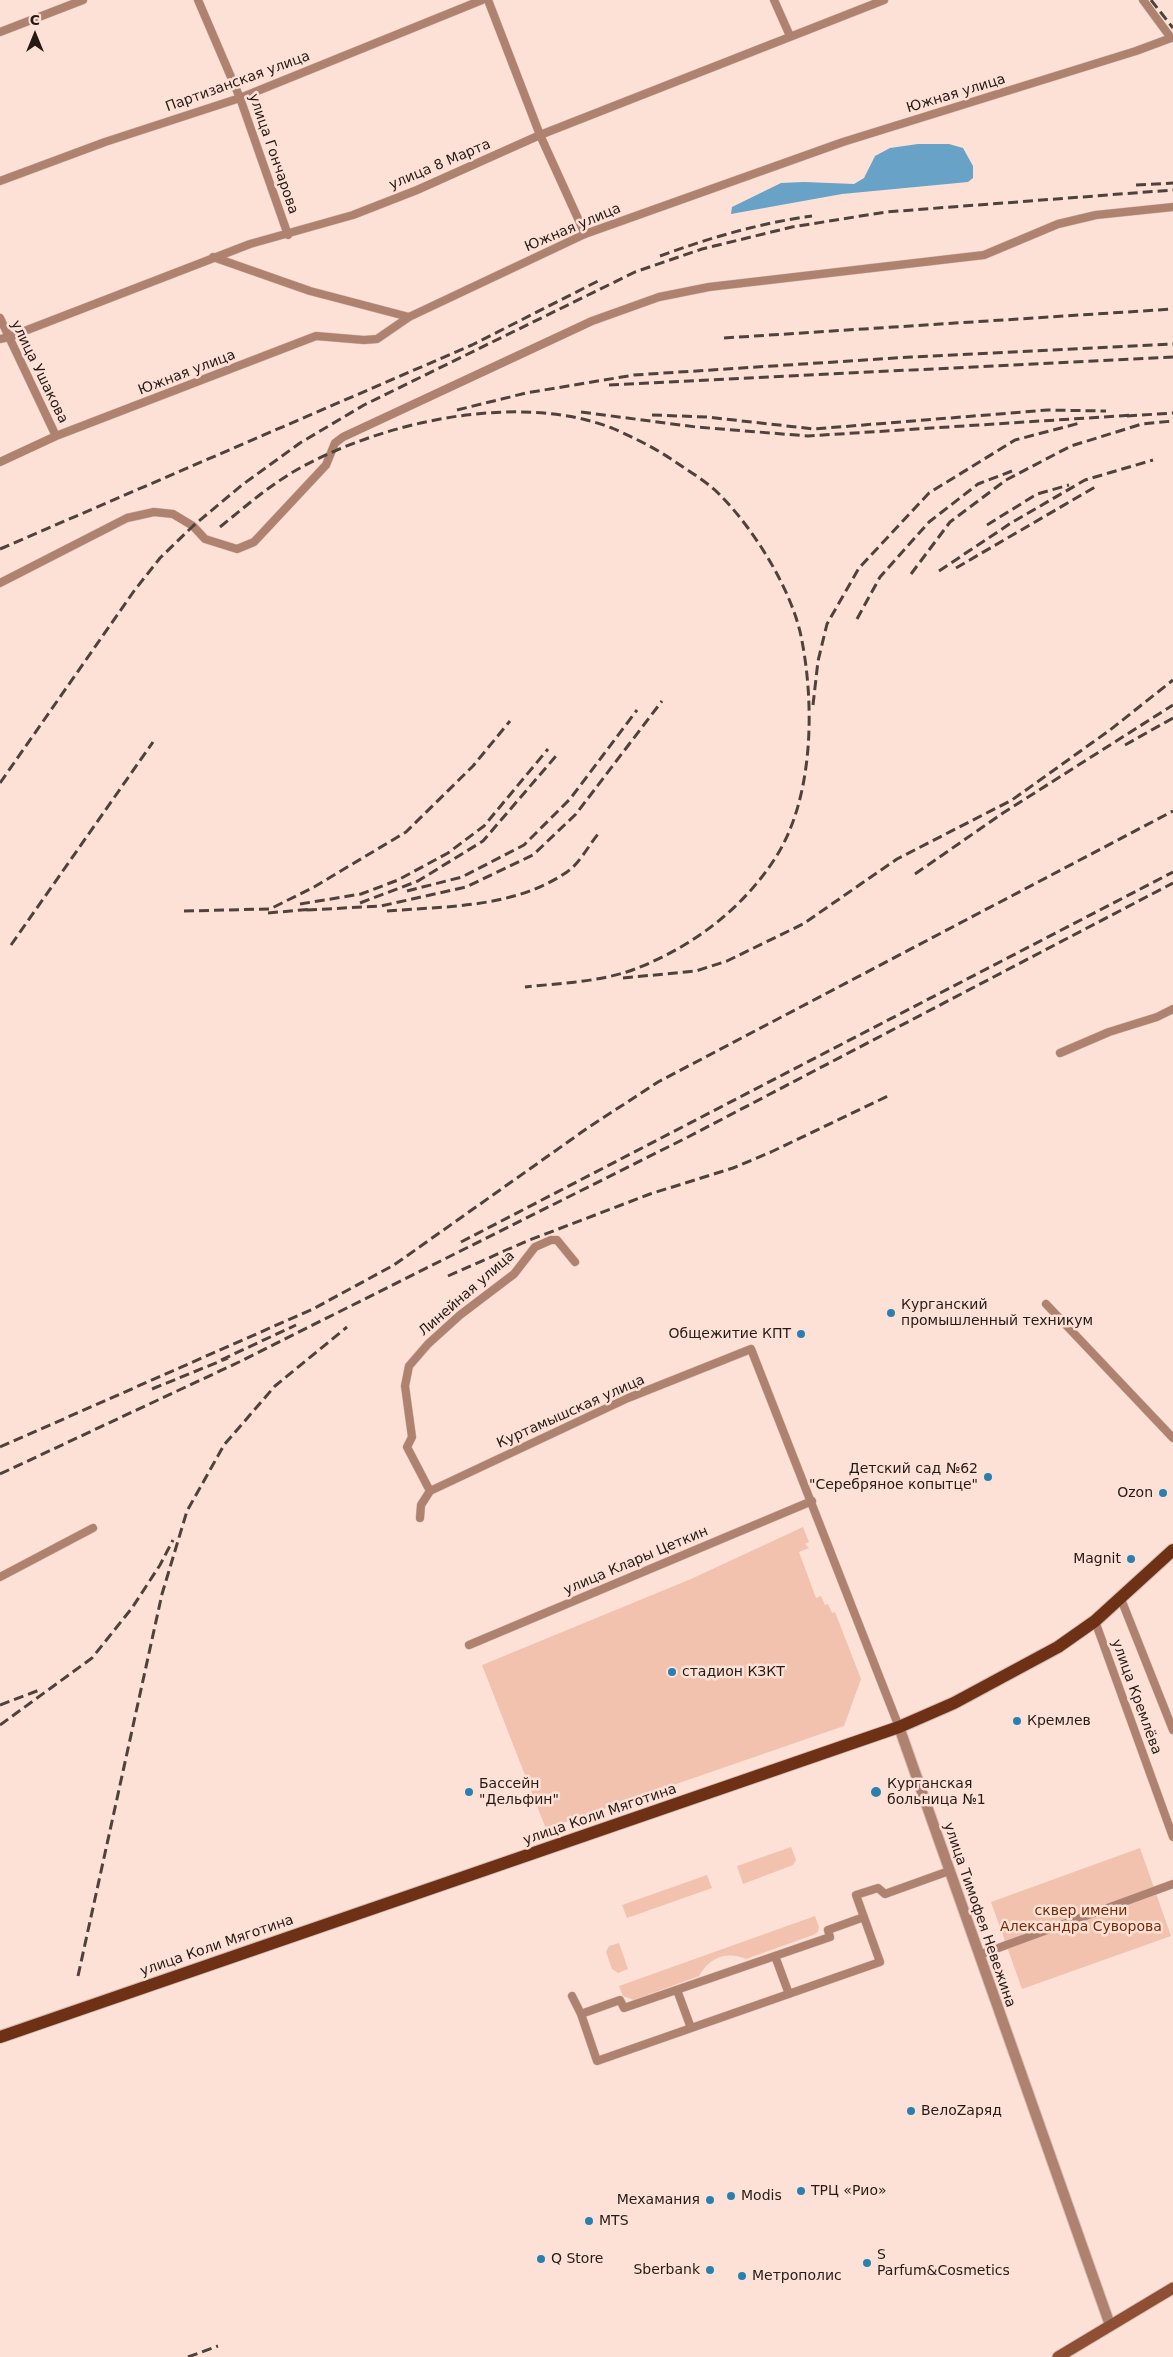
<!DOCTYPE html>
<meta charset="utf-8">
<style>
body{margin:0}
#map{position:relative;width:1173px;height:2357px;overflow:hidden;background:#fde1d6;font-family:"DejaVu Sans",sans-serif}
canvas{display:block}
.north{position:absolute;left:10px;top:10px;width:50px;height:50px;-webkit-text-stroke:4px #fde1d6;paint-order:stroke;rotate:0deg;font-size:14px;font-weight:700;line-height:20px;text-align:center;color:#241b17}
.north::after{content:'';display:block;margin:auto;width:18px;height:22px;background:#241b17;clip-path:polygon(50% 0,100% 100%,50% 72%,0 100%)}
</style>
<div id="map">
<canvas width="1173" height="2357"></canvas>
<div class="north">С</div>
</div>
<script>
const ctx = document.querySelector('canvas').getContext('2d');
ctx.lineJoin = 'round';
function fillPath(path, color) { ctx.fillStyle = color; ctx.fill(path, 'evenodd'); }
function stroke(path, color, width, dash) { ctx.strokeStyle = color; ctx.lineWidth = width; ctx.lineCap = dash ? 'butt' : 'round'; ctx.setLineDash(dash || []); ctx.stroke(path); }
function label(font, color, halo, rows, align = 'center') {
  ctx.font = font + ' "DejaVu Sans",sans-serif'; ctx.lineWidth = 5; ctx.setLineDash([]); ctx.textBaseline = 'middle'; ctx.strokeStyle = halo; ctx.fillStyle = color; for (const [text, x, y, turn = 0] of rows) {
    ctx.save(); ctx.translate(x, y); ctx.rotate((+turn || 0) * Math.PI / 180); ctx.textAlign = isNaN(turn) ? turn : align; if (halo) ctx.strokeText(text, 0, 0); ctx.fillText(text, 0, 0); ctx.restore();
  }
}
fillPath(new Path2D(`
 M803,1527L809,1542L805,1544L809,1548L799,1552L816,1598L821,1596L825,1605L828,1604L832,1613L835,1612L861,1679L844,1726L546,1829L482,1665L691,1579Z
 M791,1847L796,1860L793,1865L743,1884L737,1866Z
 M1140,1848L1171,1936L1022,1989L991,1902Z
 M707,1875L712,1888L627,1918L622,1905Z
 M815,1916L819,1927L818,1932L813,1935L746,1959C726,1951 710,1957 699,1976L634,2000L623,1996L619,1986Z
 M619,1943L628,1969L618,1973L612,1969L606,1952L609,1946Z`), '#f2c2ae');
fillPath(new Path2D(`
 M918,144H949L963,148L973,166V178L968,182L842,194L731,214L732,207L781,183L804,182L854,184L864,178L875,156L890,148Z`), '#68a2c6');
const minor = new Path2D(`
 M198,0L240,98L288,235
 M488,0L540,135L585,234
 M774,0L790,36
 M0,32L83,0
 M0,181L105,142L240,98L482,0
 M213,257L310,291L409,317
 M0,318L56,436
 M0,339L9,337L250,244L353,215L417,190L540,135L884,0
 M0,462L56,436L316,336L364,340L377,339L409,317L585,234L843,142L1136,51L1171,38L1143,0
 M0,583L127,518L154,512L173,514L193,526L205,539L237,549L254,542L326,465L335,443L343,437L592,321L659,297L709,287L984,255L1058,224L1096,215L1173,207
 M1060,1053L1109,1032L1157,1017L1173,1009
 M1046,1304L1173,1438
 M430,1491L407,1447L412,1437L405,1386L409,1366L428,1344L460,1315L514,1274L535,1247L551,1240H557L575,1262
 M420,1518L421,1505L430,1491L628,1398L751,1349L899,1727
 M0,1577L93,1528
 M1121,1599L1173,1730
 M1095,1621L1173,1837
 M469,1645L812,1501
 M979,1955L1173,1884
 M775,1956L789,1994
 M677,1990L691,2028
 M572,1996L581,2014L597,2061L880,1962L856,1895L878,1888L885,1894L949,1871
 M581,2014L620,2000L624,2008L830,1937L828,1930L864,1917`);
const tertiary = new Path2D(`
 M899,1727L1110,2325`);
const secondary = new Path2D(`
 M1058,2357L1173,2288`);
const primary = new Path2D(`
 M0,2037L899,1727L954,1703L1058,1647L1095,1621L1173,1550`);
stroke(minor, '#d6bdb4', 9);
stroke(tertiary, '#d6bdb4', 12);
stroke(secondary, '#d6bdb4', 13);
stroke(primary, '#d6bdb4', 14);
stroke(minor, '#af816f', 8);
stroke(tertiary, '#af816f', 10);
stroke(secondary, '#8f4f34', 11);
stroke(primary, '#6e3115', 12);
stroke(new Path2D(`
 M1151,0L1173,28
 M1136,185L1173,183
 M660,256C709,238 760,223 812,216
 M724,338L1173,309
 M609,385L1173,357
 M457,410L526,393L634,375L911,357L1173,344
 M581,412L696,427L808,436L1134,415
 M652,415L707,417L814,429L1048,410L1106,411
 M1127,416L1173,413
 M987,525L1037,494L1069,485
 M220,527C246,506 271,484 300,468C385,421 519,392 612,428C635,438 657,449 677,463C692,473 710,484 722,497C755,531 791,589 801,636C815,704 814,800 774,860C741,910 692,947 635,969C601,982 561,983 525,987
 M0,549L472,345L598,281
 M956,568L1095,487
 M939,571L1011,523L1085,480L1153,460
 M911,574L950,522L1006,480L1071,446L1142,424L1173,421
 M857,619L880,577L929,522L978,484L1012,471
 M813,705L818,661L827,624L859,568L929,493L1015,440L1080,423
 M1125,745L1173,718
 M0,783L134,591L160,558L193,526L242,485L300,443L364,405L635,272L702,249L792,227L886,212L1173,190
 M915,874L1003,813L1173,705
 M407,891L462,877L524,845L570,799L637,710
 M360,903L418,881L483,841L556,756
 M300,904L361,894L398,880L448,853L484,826L548,749
 M307,910L381,906L466,887L533,855L576,814L662,701
 M184,911L270,909L314,887L406,832L473,766L510,721
 M387,911C449,906 514,908 567,872C579,864 589,845 598,834
 M268,913L313,909
 M11,945L153,742
 M623,978L696,971L727,961L803,924L897,859L1012,800L1110,730L1173,680
 M461,1242L1173,872
 M448,1276L527,1241L650,1194L733,1168L771,1152L888,1096
 M221,1360L296,1325
 M152,1389L228,1358
 M0,1447L313,1309L394,1265L589,1127L658,1082L1173,811
 M0,1474L239,1362L688,1137L1173,883
 M0,1705L42,1689
 M0,1725L92,1658L132,1608L160,1565L173,1540
 M78,1976L162,1594L187,1511L224,1445L275,1386L347,1327
 M188,2357L218,2346`), '#4f423c', 3, [10, 5]);
for (const [x, y, r, color] of [
 [891,1313,5,"#2980af"],
 [801,1334,5,"#2980af"],
 [988,1477,5,"#2980af"],
 [1163,1493,5,"#2980af"],
 [1131,1559,5,"#2980af"],
 [672,1672,5,"#2980af"],
 [1017,1721,5,"#2980af"],
 [469,1792,5,"#2980af"],
 [876,1792,6,"#2980af"],
 [911,2111,5,"#2980af"],
 [801,2191,5,"#2980af"],
 [731,2196,5,"#2980af"],
 [710,2200,5,"#2980af"],
 [589,2221,5,"#2980af"],
 [541,2259,5,"#2980af"],
 [867,2263,5,"#2980af"],
 [710,2270,5,"#2980af"],
 [742,2276,5,"#2980af"]
]) { const dot = new Path2D(); dot.arc(x, y, r, 0, 2 * Math.PI); ctx.fillStyle = color; ctx.fill(dot); stroke(dot, '#fde1d6', 2); }
label('14px', '#241b17', '#fde1d6', [
 ["Партизанская улица",238,82,-20],
 ["Южная улица",956,94,-17],
 ["улица Гончарова",273,154,71],
 ["улица 8 Марта",440,165,-23],
 ["Южная улица",573,228,-23],
 ["улица Ушакова",39,372,64],
 ["Южная улица",187,373,-21],
 ["Линейная улица",467,1294,-41],
 ["Куртамышская улица",571,1412,-24],
 ["улица Клары Цеткин",636,1561,-23],
 ["улица Кремлёва",1136,1697,70],
 ["улица Коли Мяготина",600,1815,-19],
 ["улица Тимофея Невежина",979,1915,71],
 ["улица Коли Мяготина",217,1946,-19]
]);
label('14px', '#241b17', '#fde1d6', [
 ["Курганский",901,1305],
 ["промышленный техникум",901,1321],
 ["Общежитие КПТ",791,1334,"right"],
 ["Детский сад №62",978,1469,"right"],
 ["\"Серебряное копытце\"",978,1485,"right"],
 ["Ozon",1153,1493,"right"],
 ["Magnit",1121,1559,"right"],
 ["стадион КЗКТ",682,1672],
 ["Кремлев",1027,1721],
 ["Бассейн",479,1784],
 ["\"Дельфин\"",479,1800],
 ["Курганская",887,1784],
 ["больница №1",887,1800],
 ["ВелоZаряд",921,2111],
 ["ТРЦ «Рио»",811,2191],
 ["Modis",741,2196],
 ["Мехамания",700,2200,"right"],
 ["MTS",599,2221],
 ["S",877,2255],
 ["Parfum&Cosmetics",877,2271],
 ["Q Store",551,2259],
 ["Sberbank",700,2270,"right"],
 ["Метрополис",752,2276]
], 'left');
label('14px', '#742c07', '#fde1d6', [
 ["сквер имени",1081,1911],
 ["Александра Суворова",1081,1927]
]);
</script>
